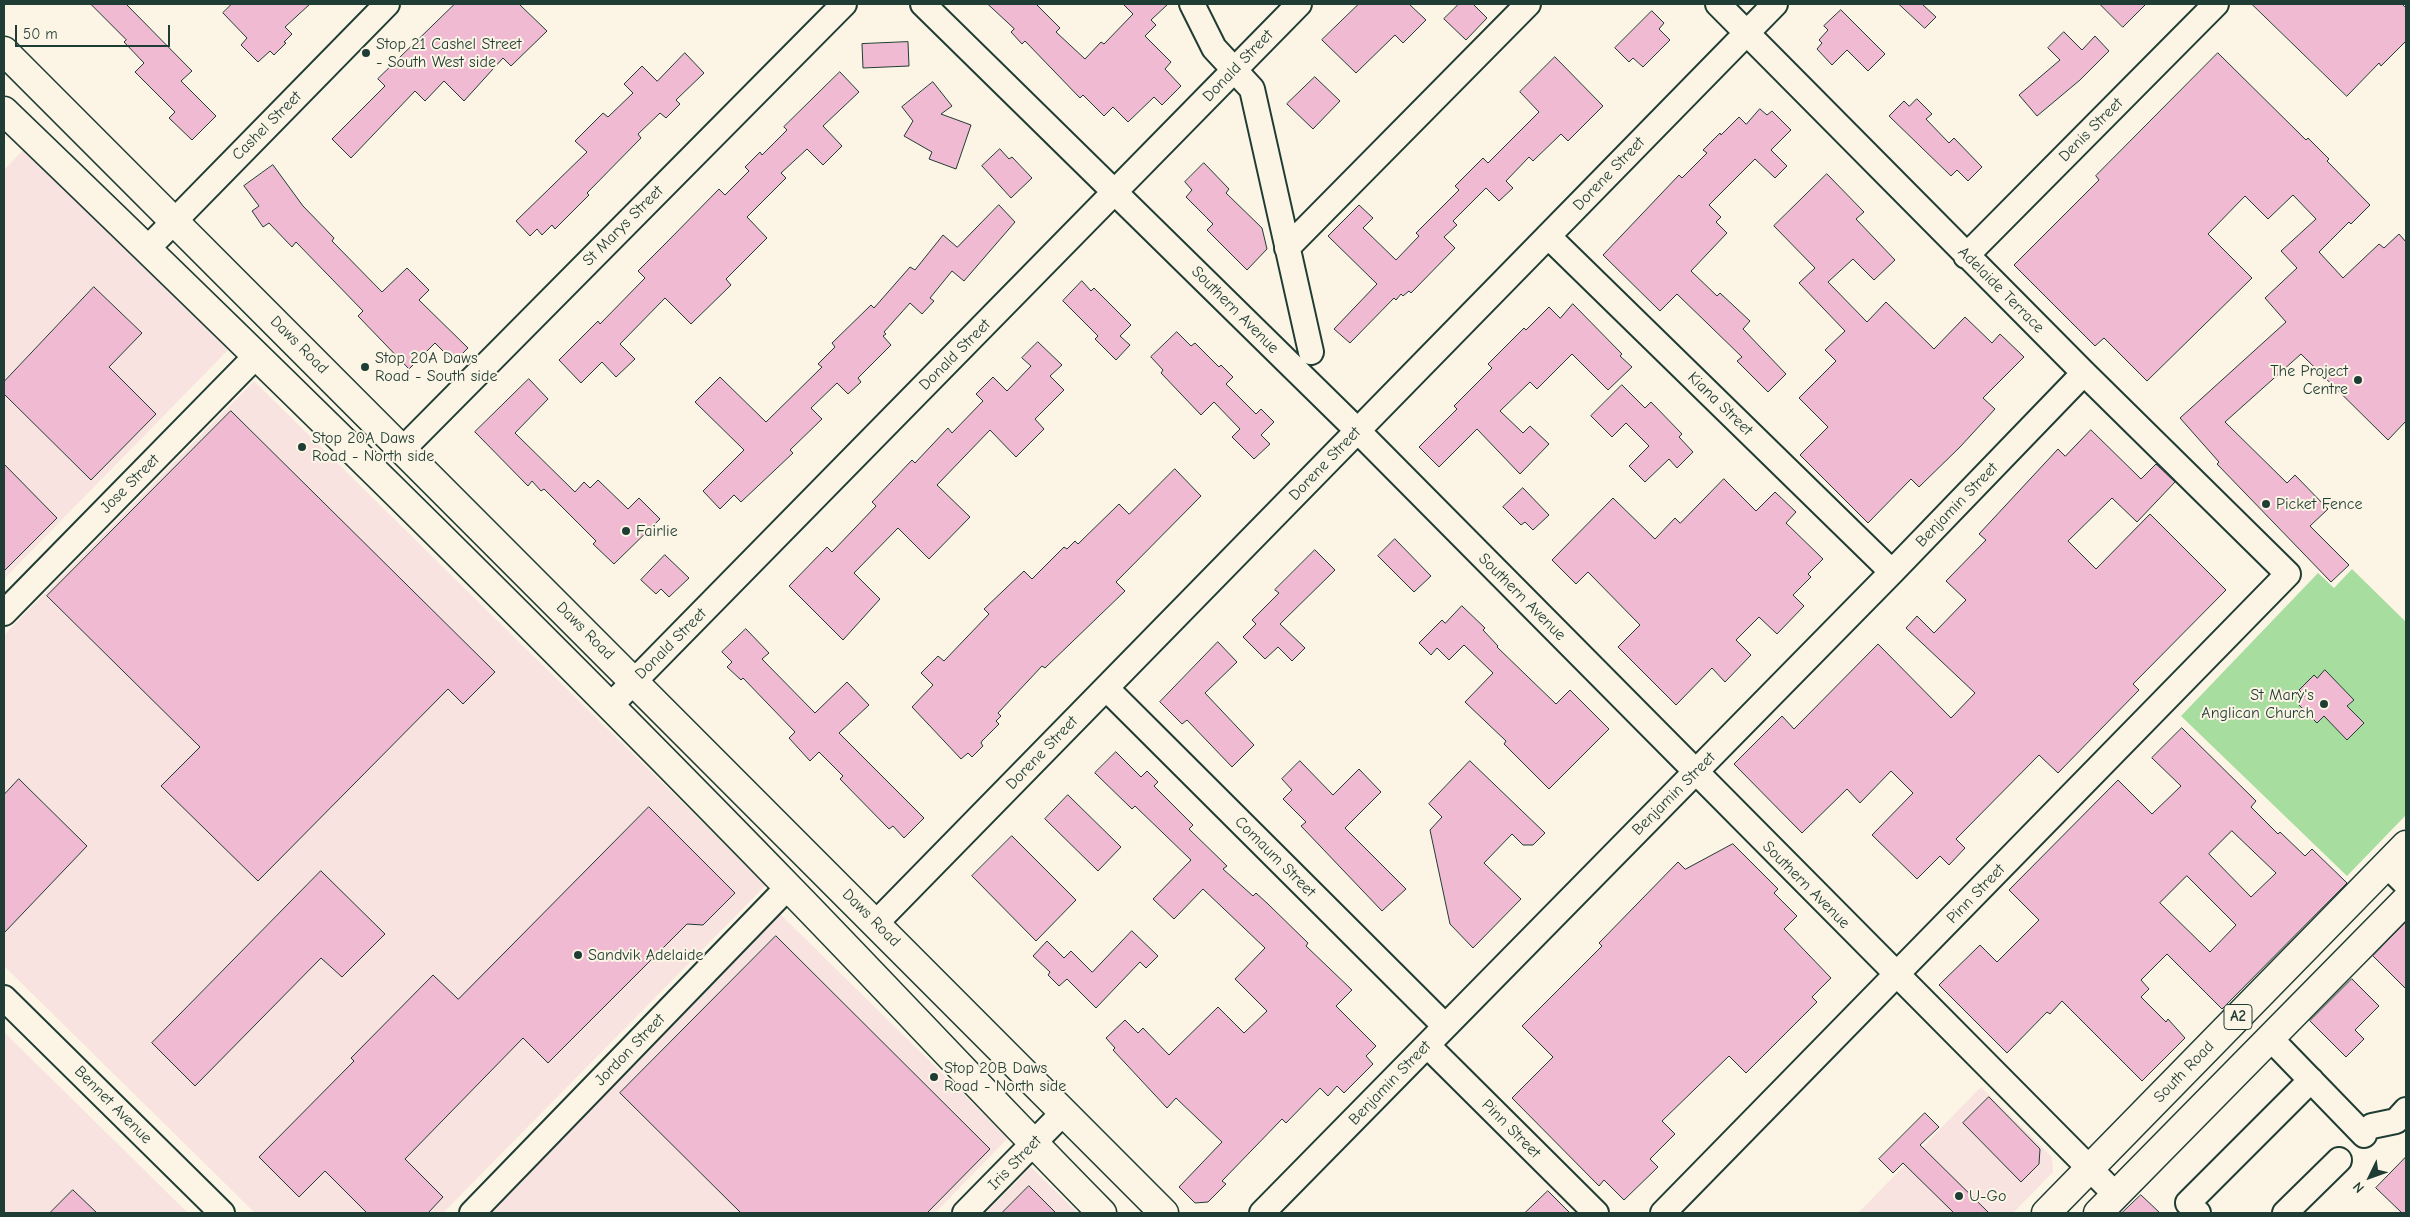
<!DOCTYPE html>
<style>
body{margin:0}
#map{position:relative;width:2410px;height:1217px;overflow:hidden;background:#fcf5e5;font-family:"Comic Neue",sans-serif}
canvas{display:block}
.frame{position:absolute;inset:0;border:5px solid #1f3d34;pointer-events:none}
.north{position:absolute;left:2345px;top:1152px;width:50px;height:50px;-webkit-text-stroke:4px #fcf5e5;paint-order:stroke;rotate:228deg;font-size:14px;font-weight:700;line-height:20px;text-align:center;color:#1f3d34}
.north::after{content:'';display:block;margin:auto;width:18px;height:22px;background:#1f3d34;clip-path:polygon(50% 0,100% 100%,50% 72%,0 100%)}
.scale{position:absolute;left:15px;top:25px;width:155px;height:22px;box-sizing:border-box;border:2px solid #1f3d34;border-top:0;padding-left:6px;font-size:15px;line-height:18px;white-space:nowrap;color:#1f3d34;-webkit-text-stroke:4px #fcf5e5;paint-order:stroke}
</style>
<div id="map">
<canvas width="2410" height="1217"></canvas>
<div class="frame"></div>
<div class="north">N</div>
<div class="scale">50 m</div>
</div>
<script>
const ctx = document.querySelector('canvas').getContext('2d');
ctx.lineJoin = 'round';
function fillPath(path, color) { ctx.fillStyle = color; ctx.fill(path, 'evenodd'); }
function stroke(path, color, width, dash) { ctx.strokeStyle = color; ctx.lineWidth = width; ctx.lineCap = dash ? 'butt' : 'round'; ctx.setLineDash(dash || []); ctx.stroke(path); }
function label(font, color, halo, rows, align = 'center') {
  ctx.font = font + ' "Comic Neue",sans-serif'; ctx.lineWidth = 4; ctx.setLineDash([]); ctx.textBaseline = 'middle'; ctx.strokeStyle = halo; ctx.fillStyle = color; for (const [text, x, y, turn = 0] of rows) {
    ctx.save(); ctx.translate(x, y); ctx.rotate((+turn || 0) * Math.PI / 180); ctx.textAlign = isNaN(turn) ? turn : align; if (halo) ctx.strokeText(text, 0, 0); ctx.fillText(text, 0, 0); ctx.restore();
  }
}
fillPath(new Path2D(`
 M24,149L228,350L4,579V170Z
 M254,381L766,885L443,1213H255L4,966V635Z
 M779,913L1008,1138L935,1213H485Z
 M4,1032L188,1213H4Z
 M1981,1087L2052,1157L2053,1172L2013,1213H1858Z
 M1031,1167L1078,1213H986Z`), '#f8e3e0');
fillPath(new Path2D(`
 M2352,569L2406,622V815L2347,876L2181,716L2318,573L2334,588Z`), '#a8dda0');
const building = new Path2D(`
 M91,4H126L192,71L181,81L216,116L192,140L169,118L175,112L135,72L144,63L124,42L126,40Z
 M232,4H310L285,27L292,34L284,42L286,43L274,55L270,51L258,62L241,45L247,38L223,13Z
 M455,4H519L547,31L511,66L503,58L464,101L444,81L425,101L415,91L351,158L332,139L385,86L378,79Z
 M988,4H1036L1060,28L1056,32L1085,59L1101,42L1104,44L1133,14L1123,4H1168L1151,20L1156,25L1145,36L1171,62L1165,69L1181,86L1162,105L1154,97L1128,122L1113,107L1104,116L1083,95L1080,98L1025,41L1022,44L1011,32L1014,29Z
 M1359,4H1409L1426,20L1403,43L1395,35L1356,73L1322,40Z
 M1459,4H1473L1487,18L1466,40L1444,19Z
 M1899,4H1922L1936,17L1925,28Z
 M2100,4H2146L2123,27Z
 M2252,4H2402L2406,8V41L2381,66L2379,63L2347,96Z
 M1841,10L1885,54L1868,71L1847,50L1832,65L1817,49L1822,43L1819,40L1828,30L1824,26Z
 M1652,11L1664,23L1659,29L1670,40L1643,67L1633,58L1629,62L1615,48Z
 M2064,32L2082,50L2095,36L2109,51L2080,80L2037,116L2019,95L2060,60L2048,48Z
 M908,42L909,66L863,68L862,44Z
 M685,53L704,73L676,100L680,104L666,118L660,113L638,134L641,138L587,193L589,195L555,229L552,225L542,235L537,229L530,236L516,221L587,152L575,141L603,113L608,117L633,93L624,84L642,66L657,81Z
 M2218,53L2306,140L2308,138L2329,159L2327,161L2370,205L2351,224L2349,222L2319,252L2343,278L2379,244L2384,248L2399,234L2406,242V421L2388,440L2301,354L2225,422L2287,483L2295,475L2328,509L2310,526L2349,565L2331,582L2217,464L2219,462L2180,418L2286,322L2265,298L2297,268L2281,251L2316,219L2293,195L2268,219L2245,196L2208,234L2252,278L2147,381L2104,338L2095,346L2014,265L2099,180L2096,176Z
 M1555,57L1603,106L1568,141L1561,134L1533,161L1529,157L1506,181L1513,188L1499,201L1486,188L1453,221L1457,225L1444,237L1455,248L1411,293L1409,291L1403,296L1401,294L1396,300L1394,298L1350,343L1334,329L1377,284L1328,236L1359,205L1373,218L1363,228L1396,260L1419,236L1416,233L1459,190L1455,186L1483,158L1488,163L1539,112L1520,92Z
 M840,72L859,92L823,126L842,146L823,165L807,149L781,173L786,178L747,217L767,238L726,279L731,285L691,324L665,298L620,344L635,359L616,377L602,362L581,383L559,360L598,321L600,324L645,278L638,271L665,244L719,189L725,195L749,171L745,167L760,152L762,155L787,130L784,127Z
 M1315,77L1340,101L1313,129L1287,104Z
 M933,82L952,106L941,114L971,125L956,169L929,159L932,152L904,136L913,121L902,107Z
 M1917,99L1932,114L1926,119L1949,143L1954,138L1982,167L1968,181L1957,170L1951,176L1889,116L1904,101L1909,106Z
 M1760,109L1767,115L1772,111L1791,130L1771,150L1787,166L1775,178L1755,159L1709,205L1721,217L1716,222L1727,233L1691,271L1717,296L1720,293L1750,321L1743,329L1786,374L1768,392L1737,361L1742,357L1677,294L1660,311L1603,255L1679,175L1682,178L1707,153L1703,150L1720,133L1721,135L1739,117L1746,124Z
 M1000,149L1009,159L1012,157L1032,178L1011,198L982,166Z
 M1204,163L1229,189L1226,193L1262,228L1267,249L1247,270L1207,230L1213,224L1186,197L1192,190L1185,182Z
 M273,165L303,206L334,238L332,241L382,292L407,268L429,290L419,300L468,348L454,362L435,343L409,369L358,316L363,311L296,242L292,247L269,223L263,227L252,211L259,206L244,186Z
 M1827,174L1864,212L1856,219L1895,260L1874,280L1853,259L1828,282L1867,322L1886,302L1934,349L1965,317L1992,343L2000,334L2024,357L1983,398L1995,409L1960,447L1919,487L1911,479L1868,523L1800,455L1828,427L1799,398L1836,361L1825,350L1845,331L1799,283L1815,268L1774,226Z
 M999,205L1015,222L964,281L952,271L930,298L934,301L922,314L910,303L884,332L886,334L883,336L891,345L858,378L861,382L848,394L837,383L811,408L822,419L790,450L793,453L741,502L734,495L720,509L703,491L744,450L695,402L720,377L766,422L822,367L818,364L835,347L832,343L871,305L874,308L910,267L915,270L943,235L957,247Z
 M1082,281L1091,291L1094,288L1131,325L1120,336L1130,345L1116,360L1095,339L1098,336L1063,301Z
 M94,287L142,333L109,367L156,414L91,480L4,394V382Z
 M1573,304L1622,354L1620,356L1632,367L1608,390L1572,354L1537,389L1530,382L1500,411L1523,433L1530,426L1549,444L1520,474L1477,429L1439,467L1419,447L1457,409L1454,406L1492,368L1488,364L1524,328L1526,330L1549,307L1560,318Z
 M1177,332L1191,346L1195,343L1219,367L1221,365L1233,377L1226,384L1256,414L1261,409L1274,422L1261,435L1270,444L1254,459L1232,437L1240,429L1214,402L1201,415L1161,373L1163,370L1151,357Z
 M1038,342L1062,365L1050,376L1064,390L1035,419L1044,429L1016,457L990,430L937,485L970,517L929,559L898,528L854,573L880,599L843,640L789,586L827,547L832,552L876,506L872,502L912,460L915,463L948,428L952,433L983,401L976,394L993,377L1007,391L1031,366L1022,358Z
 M529,379L548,399L515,433L575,492L584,482L590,488L598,480L628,509L639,498L660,519L614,564L593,544L596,541L544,489L541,491L532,481L528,486L475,432Z
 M1622,385L1645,408L1651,402L1682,434L1679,437L1693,452L1677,468L1669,459L1645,482L1629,466L1649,446L1626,423L1612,437L1591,416Z
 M231,411L495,672L463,704L448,689L258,881L161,786L200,747L47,596Z
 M2091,430L2141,479L2156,464L2175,482L2137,522L2112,498L2068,541L2096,569L2150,514L2226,590L2133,684L2139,690L2058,773L2039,755L1956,839L1965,848L1949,865L1940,856L1917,879L1872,835L1913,793L1891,771L1860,803L1847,789L1802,833L1734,764L1782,716L1794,729L1878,644L1951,718L1975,693L1906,628L1917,616L1934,633L1966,600L1946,581L1986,540L1979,534L2058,449L2065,456Z
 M4,464L57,518L4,571Z
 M1175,469L1201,496L1116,582L1125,591L1045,668L1042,666L998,713L1001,716L996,721L999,724L982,741L981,743L983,746L972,757L968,753L961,759L912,707L933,685L921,673L938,656L944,661L989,614L984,609L1024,571L1032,579L1064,547L1067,549L1075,541L1078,544L1119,504L1129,514Z
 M1724,479L1756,511L1775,492L1796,512L1786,523L1823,559L1808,574L1811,577L1793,595L1804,606L1777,634L1759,617L1736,640L1751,655L1725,682L1712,668L1676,705L1618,647L1640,625L1588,572L1576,584L1552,560L1613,498L1655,539L1675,518L1680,523Z
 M1523,488L1549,515L1533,530L1525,522L1521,525L1503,507Z
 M1395,539L1431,576L1414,592L1378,556Z
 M1315,550L1335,570L1280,624L1305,648L1292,661L1278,647L1265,659L1243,637L1256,624L1252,620L1279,593L1275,590Z
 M665,555L689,578L669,597L661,589L656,594L641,580Z
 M1462,606L1485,628L1483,630L1498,646L1497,647L1556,704L1570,690L1609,729L1549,789L1504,744L1506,741L1465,702L1493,673L1464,645L1449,660L1437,648L1431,655L1419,643L1442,620L1445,623Z
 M746,629L769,653L762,659L815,713L847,682L869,705L839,733L924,818L904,838L893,826L889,829L840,779L843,776L819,752L810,761L789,738L795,732L743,678L741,680L727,667L732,662L722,652Z
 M1218,642L1237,662L1205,693L1254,745L1232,767L1187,720L1182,724L1160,702Z
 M2325,670L2354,700L2347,706L2364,723L2347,740L2324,716L2317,723L2297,703L2305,696L2299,690L2314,675L2317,678Z
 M2182,728L2256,801L2251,807L2278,834L2280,832L2305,856L2312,849L2347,883L2222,1009L2167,954L2141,980L2149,989L2141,997L2166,1022L2168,1019L2185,1038L2142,1081L2062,1001L2050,1014L2047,1012L2007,1053L1939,985L1980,945L1997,962L2039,920L2009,890L2118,780L2152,814L2181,786L2152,758ZM2232,831L2276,873L2251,897L2209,854ZM2187,876L2236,925L2210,952L2160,903Z
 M1116,752L1141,777L1147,771L1158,782L1154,786L1193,825L1189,829L1227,866L1223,869L1253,896L1256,893L1268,904L1308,943L1306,946L1352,990L1336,1006L1376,1046L1366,1056L1373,1064L1344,1093L1337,1086L1328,1096L1320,1088L1286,1123L1282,1119L1222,1181L1226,1184L1208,1202L1195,1203L1179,1187L1222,1142L1176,1098L1167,1108L1113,1050L1115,1048L1106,1038L1125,1020L1138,1033L1143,1028L1169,1055L1218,1007L1244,1033L1267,1011L1235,979L1265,948L1203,889L1174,919L1153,899L1191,860L1135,806L1132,809L1095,773Z
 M1300,761L1333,795L1359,769L1381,792L1345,828L1406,889L1382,911L1301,826L1306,822L1283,799L1292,790L1282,779Z
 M1470,761L1545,833L1533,845H1523L1512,834L1484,863L1521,899L1473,948L1450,924L1430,830L1442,817L1429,804Z
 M19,779L87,846L4,933V795Z
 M1068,795L1121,847L1098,871L1045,819Z
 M649,807L735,893L703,925L687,924L548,1063L523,1038L405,1159L443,1197L428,1213H367L325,1171L299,1197L259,1157L354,1061L351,1058L433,975L458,999Z
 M1012,836L1076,900L1036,941L972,876Z
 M1733,844L1778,889L1774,893L1797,916L1784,929L1831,978L1812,997L1817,1002L1746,1073L1729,1056L1662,1121L1675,1134L1650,1159L1658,1167L1624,1200L1604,1180L1599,1186L1512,1098L1553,1057L1522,1026L1602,946L1599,943L1678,862L1685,869Z
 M321,871L385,934L342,977L321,958L195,1086L152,1043Z
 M2406,922V989L2373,956Z
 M1132,931L1158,956L1146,968L1140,962L1096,1008L1067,979L1059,986L1048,975L1050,972L1033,956L1047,941L1064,958L1071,951L1092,972Z
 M776,936L990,1149L927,1213H741L620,1093Z
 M2352,979L2379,1006L2355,1030L2364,1039L2346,1057L2310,1021Z
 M1989,1097L2040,1149L2039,1164L2021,1182L1963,1123Z
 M1925,1113L1939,1127L1920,1145L1989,1213H1954L1903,1163L1893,1173L1879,1159Z
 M2406,1157V1213H2402L2376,1188Z
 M1029,1186L1056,1213H1002Z
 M73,1190L97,1213H50Z
 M1548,1191L1570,1213H1525Z
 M2141,1195L2160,1213H2122Z`);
fillPath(building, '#f0bad3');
stroke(building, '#1f3d34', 1);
const minor = new Path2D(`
 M923,4L1358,431L2116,1195
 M1192,4L1214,48L1252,89L1311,352
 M1548,236L1892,572
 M1287,248L1528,4
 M147,249L387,4
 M1966,256L2216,4
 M403,449L844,4
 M4,613L256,356
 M1106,688L1445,1026
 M610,706L1299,4
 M2387,865L2406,884
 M876,923L1775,4
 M4,998L222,1213
 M2270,1038L2364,1135
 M1427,1045L1596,1213
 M2372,1126L2396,1121L2406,1110
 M472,1213L788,887
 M965,1213L1064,1112
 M1262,1213L1892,572L2084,373
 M1663,1213L2288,574L2084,373L1718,4
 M2198,1213L2188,1203L2311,1080
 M2285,1213L2339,1160`);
const major = new Path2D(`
 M4,51L1164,1213
 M4,111C270,367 535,626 793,892C896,998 997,1107 1102,1213`);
const highway = new Path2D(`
 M2046,1213L2406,845
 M2098,1213L2406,900`);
stroke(minor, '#1f3d34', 28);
stroke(major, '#1f3d34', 31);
stroke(highway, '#1f3d34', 31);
stroke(minor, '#fcf5e5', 24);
stroke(major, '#fcf5e5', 28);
stroke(highway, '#fcf5e5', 28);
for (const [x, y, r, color] of [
 [366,53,5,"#1f3d34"],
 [365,367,5,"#1f3d34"],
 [2358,380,5,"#1f3d34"],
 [302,447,5,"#1f3d34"],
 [2266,504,5,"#1f3d34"],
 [626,531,5,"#1f3d34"],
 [2324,704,5,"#1f3d34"],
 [578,955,5,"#1f3d34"],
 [934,1077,5,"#1f3d34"],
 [1959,1196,5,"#1f3d34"]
]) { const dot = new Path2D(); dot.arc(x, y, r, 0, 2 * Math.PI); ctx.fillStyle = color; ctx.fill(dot); stroke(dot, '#fcf5e5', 2); }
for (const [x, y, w] of [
 [2238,1017,28]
]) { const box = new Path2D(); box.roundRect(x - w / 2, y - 12.5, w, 25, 4); ctx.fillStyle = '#fcf5e5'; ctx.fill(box); stroke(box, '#1f3d34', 1); }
label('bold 15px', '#1f3d34', null, [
 ["A2",2238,1017]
]);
label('16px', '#1f3d34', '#fcf5e5', [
 ["Stop 21 Cashel Street",376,44],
 ["- South West side",376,62],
 ["Stop 20A Daws",375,358],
 ["Road - South side",375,376],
 ["The Project",2348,371,"right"],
 ["Centre",2348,389,"right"],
 ["Stop 20A Daws",312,438],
 ["Road - North side",312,456],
 ["Picket Fence",2276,504],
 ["Fairlie",636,531],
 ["St Mary's",2314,695,"right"],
 ["Anglican Church",2314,713,"right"],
 ["Sandvik Adelaide",588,955],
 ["Stop 20B Daws",944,1068],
 ["Road - North side",944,1086],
 ["U-Go",1969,1196]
], 'left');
label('16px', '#1f3d34', '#fcf5e5', [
 ["Donald Street",1238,66,-46],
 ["Cashel Street",267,126,-45],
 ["Denis Street",2091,130,-45],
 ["Dorene Street",1609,174,-46],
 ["St Marys Street",623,226,-45],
 ["Adelaide Terrace",2001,290,45],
 ["Southern Avenue",1235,310,45],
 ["Daws Road",299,345,45],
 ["Donald Street",955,355,-45],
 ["Kiana Street",1720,404,44],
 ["Dorene Street",1325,464,-46],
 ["Jose Street",130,484,-45],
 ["Benjamin Street",1957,505,-46],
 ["Southern Avenue",1522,597,45],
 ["Daws Road",585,631,45],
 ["Donald Street",671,644,-45],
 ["Dorene Street",1042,753,-46],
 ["Benjamin Street",1674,794,-45],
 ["Comaum Street",1275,857,45],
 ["Southern Avenue",1806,885,45],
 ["Pinn Street",1976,894,-46],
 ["Daws Road",871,918,45],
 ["Jordon Street",630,1050,-46],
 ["South Road",2184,1072,-46],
 ["Benjamin Street",1390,1083,-46],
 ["Bennet Avenue",113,1105,45],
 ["Pinn Street",1511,1129,45],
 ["Iris Street",1015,1163,-46]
]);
</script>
